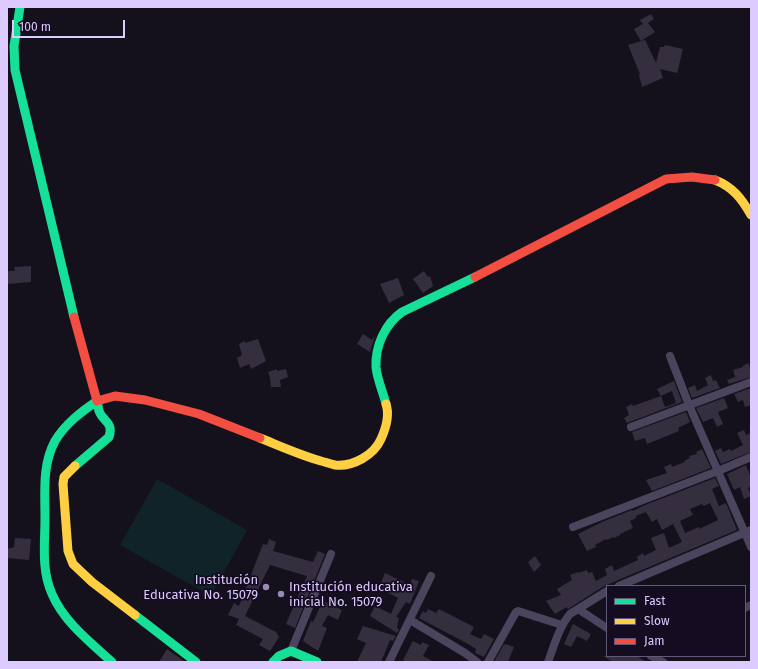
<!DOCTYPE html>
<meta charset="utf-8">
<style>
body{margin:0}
#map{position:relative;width:758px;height:669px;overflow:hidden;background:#15111c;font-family:"Fira Sans",sans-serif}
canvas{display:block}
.frame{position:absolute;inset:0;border:8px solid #ddcbff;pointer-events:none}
.legend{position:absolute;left:606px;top:585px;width:140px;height:72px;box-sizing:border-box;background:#140c21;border:1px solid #64587a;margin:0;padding:5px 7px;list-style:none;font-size:12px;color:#ddcbff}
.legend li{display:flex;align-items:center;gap:8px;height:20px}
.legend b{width:20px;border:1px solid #64587a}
.scale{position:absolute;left:12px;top:20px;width:113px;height:18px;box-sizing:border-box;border:2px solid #ddcbff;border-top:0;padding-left:5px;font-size:12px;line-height:14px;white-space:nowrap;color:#ddcbff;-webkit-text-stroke:3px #140c21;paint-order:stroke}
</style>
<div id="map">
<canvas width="758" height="669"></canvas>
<div class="frame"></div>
<ul class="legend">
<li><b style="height:5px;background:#16e098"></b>Fast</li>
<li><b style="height:5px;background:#ffcf43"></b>Slow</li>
<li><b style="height:5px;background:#f24e42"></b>Jam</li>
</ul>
<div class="scale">100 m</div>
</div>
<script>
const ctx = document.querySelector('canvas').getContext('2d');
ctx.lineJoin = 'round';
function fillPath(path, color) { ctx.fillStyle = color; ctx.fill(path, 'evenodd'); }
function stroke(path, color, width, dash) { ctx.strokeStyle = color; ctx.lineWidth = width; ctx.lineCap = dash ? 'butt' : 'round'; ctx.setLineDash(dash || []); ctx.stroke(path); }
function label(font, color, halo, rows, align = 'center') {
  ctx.font = font + ' "Fira Sans",sans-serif'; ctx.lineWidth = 3.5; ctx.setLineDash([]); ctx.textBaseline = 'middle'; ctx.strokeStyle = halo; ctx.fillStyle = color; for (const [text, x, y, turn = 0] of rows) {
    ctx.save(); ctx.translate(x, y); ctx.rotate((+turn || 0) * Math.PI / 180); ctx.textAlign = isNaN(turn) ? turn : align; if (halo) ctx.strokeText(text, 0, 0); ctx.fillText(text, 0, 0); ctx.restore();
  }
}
fillPath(new Path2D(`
 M157,479L247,530L211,596L120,545Z`), '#0f2329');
fillPath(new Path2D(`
 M651,14L654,19L648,23L655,32L641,41L634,29L643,24L640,20Z
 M645,40L656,63L660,47H664L665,45L683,49L677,73L660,69L663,78L642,87L639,75L640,74L628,45Z
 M31,266V282L7,284V271H15L14,267Z
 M424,271L428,277L430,276L433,286L423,293L413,279Z
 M398,278L404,295L389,303L380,284Z
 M363,334L372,340L375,336L370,352L357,344Z
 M258,339L266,361L251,369L249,364L240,368L237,358L242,355L239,344L245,341V343Z
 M748,363L750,367H751V377L729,384L727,380L735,377L733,370L743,367V366Z
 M277,369V371L286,369L288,377L280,380L281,387H271L270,378L268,372Z
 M711,375L713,381L716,380L720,388L692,398L688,388L695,385L697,391L708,385L705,378Z
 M674,381L682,402L627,423L624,418L629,415L626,407L632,404L633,406L661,396L657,389ZM672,391L676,403L665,407L661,396Z
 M751,388V405L745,407L743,400L738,402L734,394Z
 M724,398L728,408L718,412L723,424L717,427L713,418L703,422L696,408Z
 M686,412L690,422L678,428L679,431L647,444L645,438L635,441L632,432Z
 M744,430L746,435L751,433V452L721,464L715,451L721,448L723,452L730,449L731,451L743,445L737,433Z
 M702,449L711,468L652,491L646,480L667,473L664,467L671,464L672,467L685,462L684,461L690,458L689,456L697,454L696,452Z
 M746,465L751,478V486L748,488L751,496L744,499L740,487L734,490L727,474Z
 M715,478L719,486L712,489L719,506L726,503L737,530L604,586L568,609L567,607L555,614L546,601L561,595L557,589L572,580L570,575L578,572V573L587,570L588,573L592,572L596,581L607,575L605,569L612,565L614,571L638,560L637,557L643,553L644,556L656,550L651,538L664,533L669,548L682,542L673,524L662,530L657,519L652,522L646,512L636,516V518L630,521L633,528L620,534V535L614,538L613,537L607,540L606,539L595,545L596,547L587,551L578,534L602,522L632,510L633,511L645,505ZM710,503L718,520L699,529V527L685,533L680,521L693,515L690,509L702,504L704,506Z
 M15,538L31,539L29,560L7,558V549L14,547Z
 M269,539L276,542L273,551L313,562L318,551L325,554L295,628L286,624L307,576L270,565L245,616L276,632L279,637L270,651L259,645L263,639L236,625L239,619L228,615L234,603L239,606L263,544L267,545Z
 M535,556L541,565L534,572L528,562Z
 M385,573L410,585L412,579L419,581L410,604L406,602L396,617L399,618L397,627L399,630L397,633L370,616L375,606L391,614L398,598L379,588Z
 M323,601L342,610L338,620L328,615L322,626L327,628L318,651L303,641L311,621L313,622Z
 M428,609L436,613L439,609L474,627L470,634L481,639L484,634L494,639L484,657L475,653L476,649L468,644L419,618L423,611L426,613Z
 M573,624L591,634L587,641L577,636L571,647L564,644Z
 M363,626L396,636L393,641L390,640L381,662H357L366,643L357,639Z
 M413,641L421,645L422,642L429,645L423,656L434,662H406L403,660Z
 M504,644L506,645V644L514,647L508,662H494Z
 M167,649L185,662H159Z
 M603,656H636L647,662H613Z`), '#352e3f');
stroke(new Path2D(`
 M670,356L689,405L751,547
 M631,427L751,382
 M573,527L718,471L751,457
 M619,586L751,530
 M745,608L751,605
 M578,609L607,628
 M410,620L465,653L477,662
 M291,651L331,554
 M651,656L663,662
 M389,662L431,576
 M488,662L516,612L518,611L562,625
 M548,662C554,646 559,627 570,614L607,591`), '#4b445d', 8);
stroke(new Path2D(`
 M20,7L14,46L15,70L74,317
 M386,404C383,392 377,379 376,367C375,346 385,324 402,312L475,277
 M75,466L109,437C114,422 103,422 99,411C98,408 98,404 97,401C81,412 65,424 55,441C42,465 45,492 45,518C45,543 41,570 52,594C64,622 90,642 112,662
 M135,615L196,662
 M273,662L279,656L291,651L317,662`), '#16e098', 9);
stroke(new Path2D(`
 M715,180C733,187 742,199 751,215
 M260,438C280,446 300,455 321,461C325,462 330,464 335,465C353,467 374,455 381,439C386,428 390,416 386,404
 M75,466L64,477L63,484L68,551L73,564L92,582L135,615`), '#ffcf43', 9);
stroke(new Path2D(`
 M475,277L666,179L692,177L715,180
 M74,317L97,401L115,396L145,400L199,414L260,438`), '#f24e42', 9);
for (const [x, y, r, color] of [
 [266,587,4,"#978ab0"],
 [281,594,4,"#978ab0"]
]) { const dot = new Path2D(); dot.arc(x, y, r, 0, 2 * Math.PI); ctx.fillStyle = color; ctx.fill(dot); stroke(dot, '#140c21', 1.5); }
label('13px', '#ddcbff', '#140c21', [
 ["Institución",258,580],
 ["Educativa No. 15079",258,595],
 ["Institución educativa",289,587,"left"],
 ["inicial No. 15079",289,602,"left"]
], 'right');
</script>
